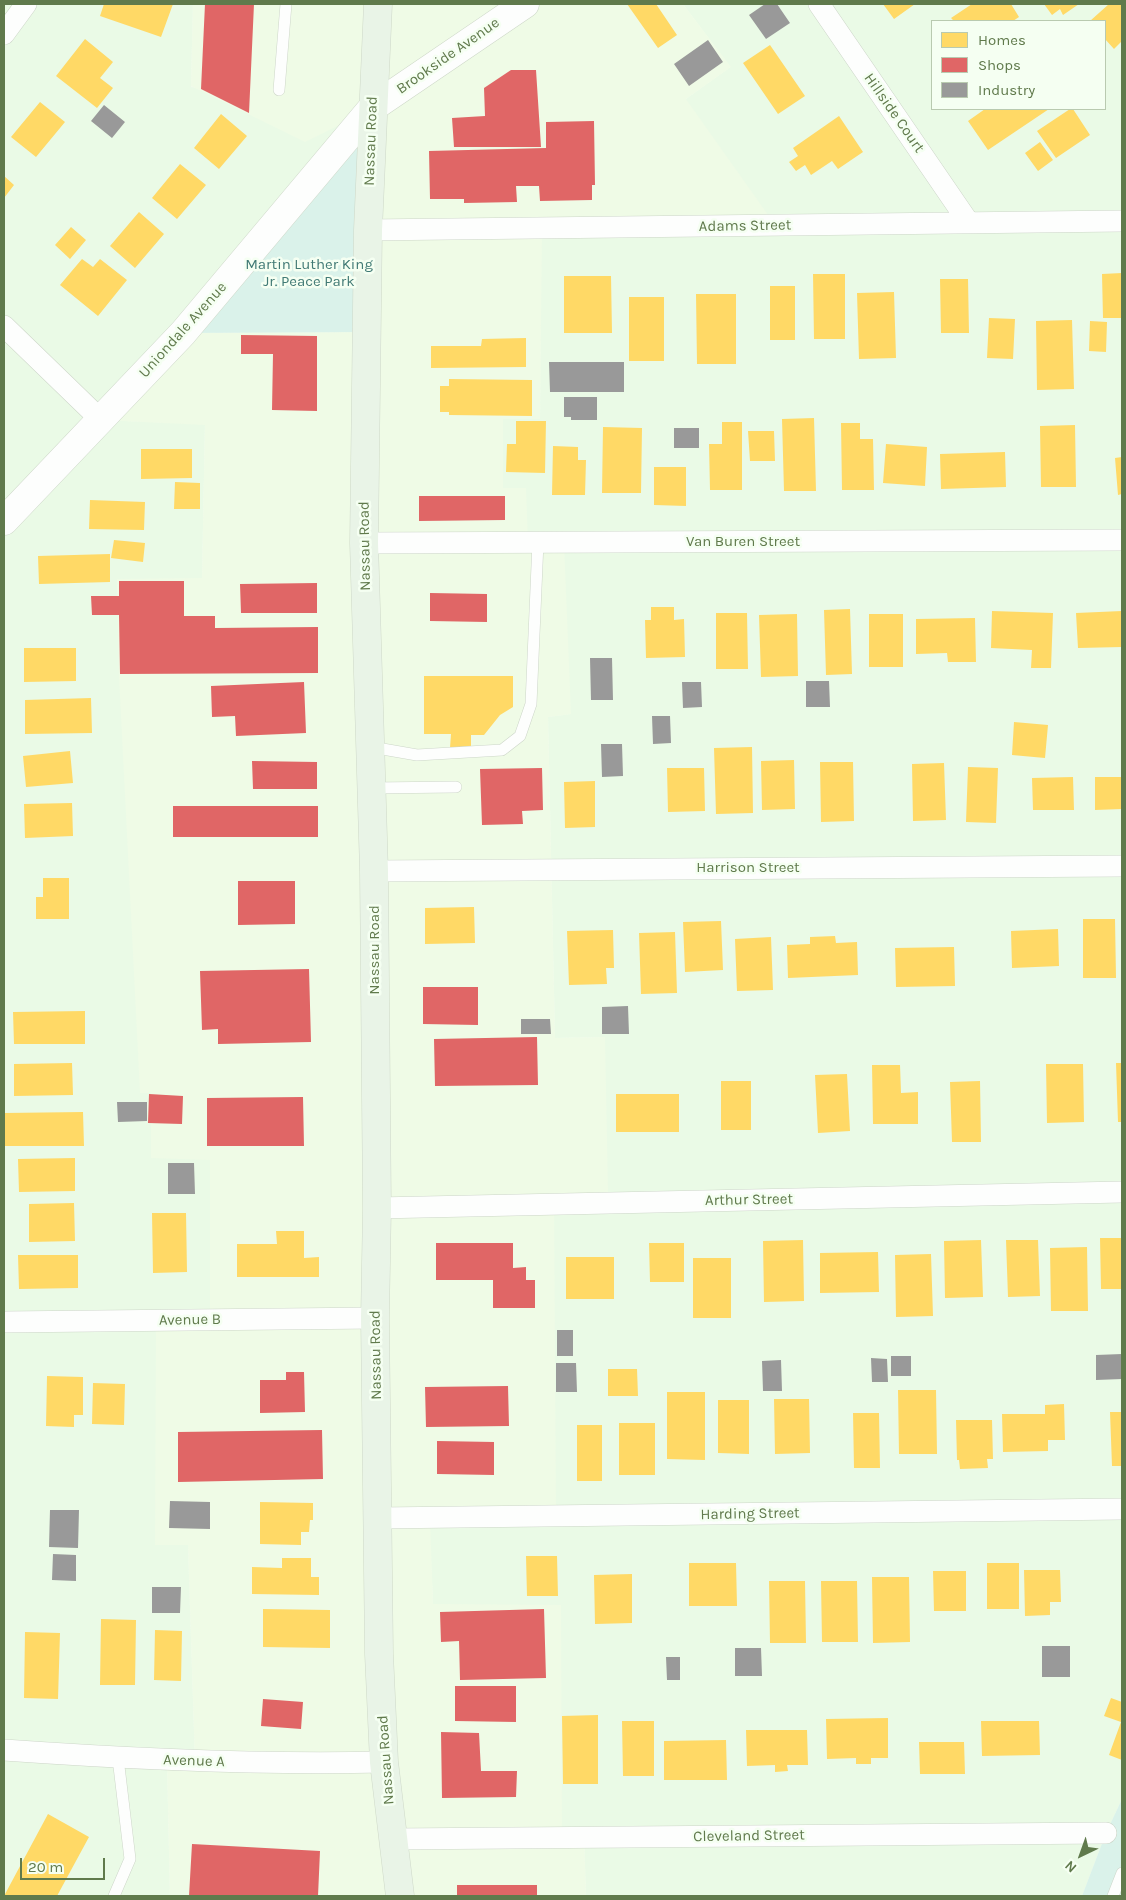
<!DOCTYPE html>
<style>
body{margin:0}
#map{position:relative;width:1126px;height:1900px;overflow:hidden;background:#f1f9ef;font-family:Karla,sans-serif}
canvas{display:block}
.frame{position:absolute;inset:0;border:5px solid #607a4c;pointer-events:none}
.legend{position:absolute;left:931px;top:20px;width:175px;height:90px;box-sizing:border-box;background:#f5fff2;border:1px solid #b9cab0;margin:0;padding:6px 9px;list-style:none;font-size:15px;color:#607a4c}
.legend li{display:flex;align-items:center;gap:10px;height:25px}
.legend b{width:25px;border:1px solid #b9cab0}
.north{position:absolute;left:1056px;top:1830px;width:50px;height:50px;-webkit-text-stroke:4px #f5fff2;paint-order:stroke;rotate:222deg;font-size:14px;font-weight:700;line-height:20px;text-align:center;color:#607a4c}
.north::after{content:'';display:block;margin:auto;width:18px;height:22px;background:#607a4c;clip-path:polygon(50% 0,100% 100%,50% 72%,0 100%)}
.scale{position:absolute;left:20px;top:1858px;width:85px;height:22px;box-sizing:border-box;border:2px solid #607a4c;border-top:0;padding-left:6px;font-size:15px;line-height:18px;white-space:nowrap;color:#607a4c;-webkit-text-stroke:4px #f5fff2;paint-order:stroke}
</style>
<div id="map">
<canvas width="1126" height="1900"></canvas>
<div class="frame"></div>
<ul class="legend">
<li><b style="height:14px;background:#ffd966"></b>Homes</li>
<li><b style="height:14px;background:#e06666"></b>Shops</li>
<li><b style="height:14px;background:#999"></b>Industry</li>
</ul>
<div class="north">N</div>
<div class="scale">20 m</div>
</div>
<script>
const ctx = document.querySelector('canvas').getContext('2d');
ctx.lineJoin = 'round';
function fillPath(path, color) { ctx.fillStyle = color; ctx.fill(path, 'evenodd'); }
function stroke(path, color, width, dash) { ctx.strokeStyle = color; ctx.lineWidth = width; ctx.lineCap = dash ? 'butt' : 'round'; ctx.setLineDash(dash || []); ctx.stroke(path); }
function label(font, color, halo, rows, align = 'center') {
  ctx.font = font + ' Karla,sans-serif'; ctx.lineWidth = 5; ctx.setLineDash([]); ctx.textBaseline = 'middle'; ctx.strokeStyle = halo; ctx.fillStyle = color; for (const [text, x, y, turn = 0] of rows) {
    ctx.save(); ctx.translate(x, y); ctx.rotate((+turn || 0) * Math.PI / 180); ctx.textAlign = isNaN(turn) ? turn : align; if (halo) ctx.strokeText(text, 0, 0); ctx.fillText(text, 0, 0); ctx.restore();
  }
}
fillPath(new Path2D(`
 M4,4H193L191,87L372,108L101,420L205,424L202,579L117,580L141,1093H151L210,1160V1321L155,1545L188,1544L195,1761L167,1760L170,1896H4Z
 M683,4H1122V1799L1106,1833L1082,1896H586L584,1837H562L433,1604L429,1518L554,1193H607L604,1037L555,1038L548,717L570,714L528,543L503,488V419H540L541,228L686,99L730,67ZM932,21H1105V109H932Z`), '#eafae6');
fillPath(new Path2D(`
 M193,4H683L731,67L686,99L776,226L542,229L540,419H503V488H526L528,542L564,543L571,714L548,717L555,1038L605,1037L608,1193L554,1194L556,1516L430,1518L433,1604L561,1605L562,1837H584L586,1896H170L167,1760H195L188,1545H155L156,1321H210V1160L151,1158V1093H140L119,676L117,579L202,578L205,425L101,420L183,333L366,332L372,109L305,142L191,86Z`), '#effbe6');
fillPath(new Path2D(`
 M372,108L367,332L183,333Z
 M1122,1799V1896H1082L1106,1833Z`), '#daf2ea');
fillPath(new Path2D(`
 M104,4H173L161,37L100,16Z
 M627,4H656L677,35L658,48Z
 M883,4H915L894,19Z
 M972,4H1011L1019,17L1013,21H954L951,18Z
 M1044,4H1079L1063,15L1060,9L1052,15Z
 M1109,4H1122V41L1114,49L1105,39V21H1090Z
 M85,39L113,62L100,78L113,88L97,108L56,76Z
 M770,45L805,96L778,114L743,63Z
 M40,102L65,122L36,157L11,137Z
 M985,109H1049L988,150L968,121Z
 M1070,109H1073L1090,135L1056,158L1037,131Z
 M221,114L247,136L219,169L194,148Z
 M839,116L863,152L838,169L832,161L811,175L805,165L796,171L789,162L798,156L793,148Z
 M1040,142L1053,160L1038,171L1025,153Z
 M180,164L206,185L177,219L152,198Z
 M4,176L14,185L4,198Z
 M139,212L164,234L135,268L110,246Z
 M71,227L86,240L70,259L55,245Z
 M82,259L93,267L100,259L127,280L98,316L60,285Z
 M1122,273V318H1103L1102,274Z
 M813,274H845V339H814Z
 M564,276H611L612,333H564Z
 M940,279H968L969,333H941Z
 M770,286H795V340H770Z
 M894,292L896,358L859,359L857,293Z
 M696,294H736V364H697Z
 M629,297H664V361H629Z
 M989,318L1015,319L1013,359L987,358Z
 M1072,320L1074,389L1037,390L1036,321Z
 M1090,321L1107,322L1106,352L1089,351Z
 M526,338V367L431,368V346H481L482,339Z
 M449,379L532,380V416L449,415V412H440V386H449Z
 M814,418L816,491H784L782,419Z
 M516,421H546L545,473L506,472L507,444H516Z
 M722,422H742V490H710L709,444H722Z
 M841,423H860V439H873L874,490H842Z
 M1075,425L1076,487H1041L1040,426Z
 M603,427L642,428L641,493H602Z
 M748,431H774L775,461H750Z
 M886,444L927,447L925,486L883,483Z
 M553,446L578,447V460H586L585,495H552Z
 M141,449H192V478L141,479Z
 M1005,452L1006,487L941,489L940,454Z
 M1122,457V494L1118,495L1115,458Z
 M654,467H686V506L654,505Z
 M175,482L200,483V509H174Z
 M90,500L145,502L144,530L89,529Z
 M114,540L145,543L143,562L111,558Z
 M110,554V582L39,584L38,556Z
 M651,607H674V620L684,619L685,657L646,658L645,620H651Z
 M850,609L852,674L826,675L824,610Z
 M992,611L1053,613L1051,668H1031L1032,650L991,648Z
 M1122,611V647L1078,648L1076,613Z
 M716,613H747L748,669H716Z
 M797,614L798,676L761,677L759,615Z
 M869,614H903V667H869Z
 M975,618L976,662H948L947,653L916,654V619Z
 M24,648H76V681L24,682Z
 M424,676H513V707L500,715L484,735H471V748H450L451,734H424Z
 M91,698L92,733L25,734V700Z
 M1014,722L1048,725L1045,758L1012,755Z
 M752,747L753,813L716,814L714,748Z
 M70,751L73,783L26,787L23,756Z
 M794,760L795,809L762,810L761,761Z
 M820,762H853L854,821L821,822Z
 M944,763L946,820L913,821L912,764Z
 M968,767L998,768L996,823L966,822Z
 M667,768H704L705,811L668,812Z
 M1073,777L1074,810H1033L1032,778Z
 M1095,777H1122V809L1095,810Z
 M595,781V827L565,828L564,782Z
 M72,803L73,836L25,838L24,804Z
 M43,878H69V919H36V897H43Z
 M474,907L475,943L425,944V908Z
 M1083,919H1115L1116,978H1083Z
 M721,921L723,970L685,972L683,922Z
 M1058,929L1059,966L1012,968L1011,931Z
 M613,930L614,968H606L607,984L569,985L567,931Z
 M675,932L677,993L641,994L639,933Z
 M835,936L836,943L857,942L858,975L788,978L787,945L810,944V937Z
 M771,937L773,990L737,991L735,939Z
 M954,947L955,986L896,987L895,948Z
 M85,1011V1044H14L13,1012Z
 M72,1063L73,1095L14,1096V1064Z
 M1116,1063H1122V1122H1118Z
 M1046,1064H1083L1084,1122L1047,1123Z
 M872,1065H900L901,1093L918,1092V1124H873Z
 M847,1074L850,1131L818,1133L815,1075Z
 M721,1081H751V1130H721Z
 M980,1081L981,1142H952L950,1082Z
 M616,1094H679V1132H616Z
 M83,1112L84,1146H5L4,1113Z
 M75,1158V1191L19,1192L18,1159Z
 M74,1203L75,1241L29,1242V1204Z
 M152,1213H186L187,1272L153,1273Z
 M276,1231H304V1258L319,1257V1277H237V1244H277Z
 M1100,1238H1122V1289H1101Z
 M803,1240L804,1301L764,1302L763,1241Z
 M981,1240L983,1297L945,1298L944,1241Z
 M1006,1240H1038L1040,1296L1008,1297Z
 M649,1243H684V1282H650Z
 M1087,1247L1088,1311H1051L1050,1248Z
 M878,1252L879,1292L820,1293V1253Z
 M931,1254L933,1316L896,1317L895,1255Z
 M18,1255H78V1288L19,1289Z
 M566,1257H614V1299H566Z
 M693,1258H731V1318H693Z
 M608,1369H637L638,1396H608Z
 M47,1376L83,1377V1415H74V1427L46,1426Z
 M93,1383L125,1384L124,1425L92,1424Z
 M898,1390H936L937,1454H899Z
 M667,1392H705V1460L667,1459Z
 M774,1399H809L810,1453L775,1454Z
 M718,1400H749V1454L718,1453Z
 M1064,1404L1065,1440H1048V1451L1003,1452L1002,1414H1045V1405Z
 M1110,1412H1122V1466H1112Z
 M853,1413H879L880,1468H854Z
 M956,1420H992L993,1459H987L988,1468L960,1469L959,1460H957Z
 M619,1423H655V1475H619Z
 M577,1425H602V1481H577Z
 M260,1502L313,1503V1520H310L309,1532H301V1545L260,1544Z
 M526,1556H557L558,1596H527Z
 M282,1558H311V1577H319V1595L252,1594V1567L282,1568Z
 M689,1563H736L737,1606H689Z
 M987,1563H1019V1609H987Z
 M1024,1570H1060L1061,1602H1050V1615L1025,1616Z
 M933,1571H966V1611H934Z
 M632,1574V1623L595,1624L594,1575Z
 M872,1577H909L910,1642L873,1643Z
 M769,1581H805L806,1643H770Z
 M821,1581H857L858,1642H822Z
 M263,1609L330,1610V1648L263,1647Z
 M101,1619L136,1620L135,1685H100Z
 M155,1630L182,1631L181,1681L154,1680Z
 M25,1632L60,1633L58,1699L24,1698Z
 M1111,1698L1122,1702V1760L1109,1755L1121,1722L1104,1716Z
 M598,1715V1784H563L562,1716Z
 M888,1718V1758H871V1764H856V1758L827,1759L826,1719Z
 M622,1721H654V1776H623Z
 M981,1721H1039L1040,1755L982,1756Z
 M746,1730H807L808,1765H787L788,1771L775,1772V1765L747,1766Z
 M726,1740L727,1780H664V1741Z
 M919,1742H964L965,1774H920Z
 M48,1814L89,1837L57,1896H4Z`), '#ffd966');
fillPath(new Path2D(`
 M205,4H254L249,113L201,89Z
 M511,70H536L541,147H454L452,118L485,116L484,88Z
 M594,121L595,185H592V200L540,201L539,186H516L517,202L464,203V199H430L429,151L546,148V122Z
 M241,335L317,336V411L272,410L273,354H241Z
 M419,496H505V520L419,521Z
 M119,581H184V616H215V628L318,627V673L120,674L119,615H92L91,596H119Z
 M317,583V613H241L240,584Z
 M430,593L487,594V622L430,621Z
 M304,682L306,733L236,736L235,716L212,717L211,686Z
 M252,761L317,762V789H253Z
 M542,768L543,810L522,811L523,824L482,825L480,769Z
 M173,806H318V837H173Z
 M238,881H295V924L238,925Z
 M309,969L311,1042L218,1044V1029L202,1030L200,971Z
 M423,987H478V1025L423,1024Z
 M537,1037L538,1085L435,1086L434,1039Z
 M149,1094L183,1096L182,1124L148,1123Z
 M303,1097L304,1146H207V1098Z
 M436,1243H513V1268L526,1267V1280H535V1308H493V1280H436Z
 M286,1372H304L305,1412L260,1413V1380H286Z
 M508,1386L509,1426L426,1427L425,1387Z
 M322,1430L323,1479L178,1482V1432Z
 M437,1441L494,1442V1475L437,1474Z
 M544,1609L546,1678L460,1680L459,1641L441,1642L440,1612Z
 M455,1686H516V1722L455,1721Z
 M263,1699L303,1702L301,1729L261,1726Z
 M441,1732L479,1733L481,1771H517L516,1797L442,1798Z
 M192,1844L320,1851L318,1896H189Z
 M457,1885H537V1896H457Z`), '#e06666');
fillPath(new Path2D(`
 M765,4H777L790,23L766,39L749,15Z
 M708,40L723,62L689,86L674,64Z
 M104,105L125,122L112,138L91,121Z
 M549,362H624V392H550Z
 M564,397H597V420H571V417H564Z
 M674,428H699V448H674Z
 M590,658H612L613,700H591Z
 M806,681H829L830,707H806Z
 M682,682H701L702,707L683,708Z
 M652,716H670L671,743L653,744Z
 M601,744H622L623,776L602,777Z
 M628,1006L629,1034H602V1007Z
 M521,1019H550L551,1034H521Z
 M117,1102H147V1121L118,1122Z
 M168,1163H194L195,1194H168Z
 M557,1330H573V1356H557Z
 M1122,1354V1379L1096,1380V1355Z
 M891,1356H911V1376H891Z
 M871,1358L887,1359L888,1382H872Z
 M781,1360L782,1391H763L762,1361Z
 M556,1363H576L577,1392H556Z
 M170,1501L210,1502V1529L169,1528Z
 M50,1510H79L78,1548L49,1547Z
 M53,1554L76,1555V1581L52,1580Z
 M152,1587H181L180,1613H152Z
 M1042,1646H1070V1677H1042Z
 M735,1648H761L762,1676H735Z
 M666,1657H680V1680H667Z`), '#999');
const lane = new Path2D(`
 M279,90L286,4
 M371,747L417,755L502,750L520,736L531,704L538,542
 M372,788L456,787
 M114,1896L130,1859L118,1758
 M1113,1896L1122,1873`);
const street = new Path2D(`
 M819,4L969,223
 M4,34L26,4
 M368,230L1122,221
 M4,326L101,420
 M364,543L1122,540
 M374,871L1122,866
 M377,1208L1122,1192
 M4,1322L375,1318
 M379,1518L1122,1509
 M4,1750C130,1759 257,1765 384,1762
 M393,1839L1106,1833`);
const secondary = new Path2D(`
 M4,521L183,333L372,108L525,4`);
const primary = new Path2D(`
 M378,4L368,230L364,543L374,871L377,1208L375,1318L379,1654L384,1762L400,1896`);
stroke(lane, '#cdd6c9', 12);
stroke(street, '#cdd6c9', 22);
stroke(secondary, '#ced8c9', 29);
stroke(primary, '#ced8c8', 29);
stroke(lane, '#fdfefd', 11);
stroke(street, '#fdfefd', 21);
stroke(secondary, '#fdfefd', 28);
stroke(primary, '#e9f4e7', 28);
label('15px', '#607a4c', '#f5fff2', [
 ["Brookside Avenue",448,56,-35],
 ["Hillside Court",894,113,55],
 ["Nassau Road",371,141,-88],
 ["Adams Street",745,226,-1],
 ["Uniondale Avenue",183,330,-48],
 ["Van Buren Street",743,542],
 ["Nassau Road",365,546,-91],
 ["Harrison Street",748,868],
 ["Nassau Road",375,950,-90],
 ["Arthur Street",749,1200,-1],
 ["Avenue B",190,1320,-1],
 ["Nassau Road",376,1355,-91],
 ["Harding Street",750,1514,-1],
 ["Nassau Road",386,1760,-94],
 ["Avenue A",194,1761,2],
 ["Cleveland Street",749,1836,-1]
]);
label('15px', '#417a75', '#f5fff2', [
 ["Martin Luther King",309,265],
 ["Jr. Peace Park",309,282]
]);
</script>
